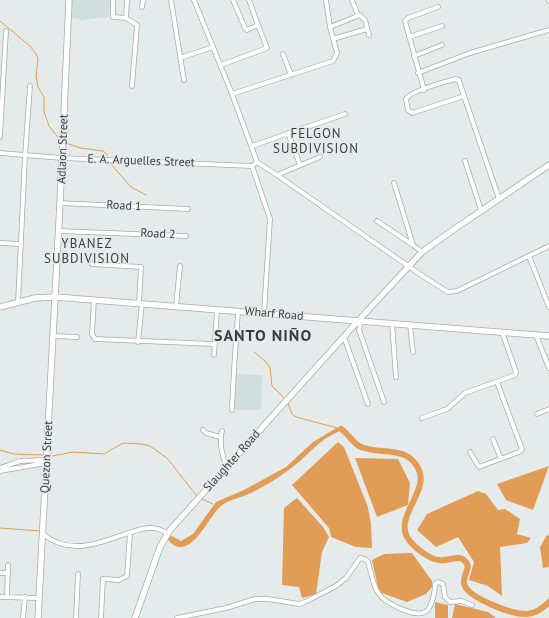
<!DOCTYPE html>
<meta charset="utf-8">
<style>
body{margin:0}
canvas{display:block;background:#e5ebea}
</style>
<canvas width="549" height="618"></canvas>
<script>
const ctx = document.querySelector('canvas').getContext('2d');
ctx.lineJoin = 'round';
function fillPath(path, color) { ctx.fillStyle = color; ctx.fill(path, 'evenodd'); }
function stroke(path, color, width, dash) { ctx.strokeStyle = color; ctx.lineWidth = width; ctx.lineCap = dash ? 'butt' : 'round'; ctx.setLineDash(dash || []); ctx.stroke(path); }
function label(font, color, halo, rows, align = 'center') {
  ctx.font = font + ' "PT Sans",sans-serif'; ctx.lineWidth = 3; ctx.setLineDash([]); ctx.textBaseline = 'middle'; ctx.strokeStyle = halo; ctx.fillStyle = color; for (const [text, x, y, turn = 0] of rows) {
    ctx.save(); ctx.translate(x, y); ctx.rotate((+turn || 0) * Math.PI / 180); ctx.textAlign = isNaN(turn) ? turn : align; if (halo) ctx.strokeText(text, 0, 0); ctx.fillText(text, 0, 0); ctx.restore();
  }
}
fillPath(new Path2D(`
 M70,0H111L109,17L82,20L72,18L69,15Z
 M234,374L262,375L261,410H233Z`), '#d0dfde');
fillPath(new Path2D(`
 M338,427L343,430C320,438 313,451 295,465C280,477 263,488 246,495C237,499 228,500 221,506C208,516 190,565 168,540V538L172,536L181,541L193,534L216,502L244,490L286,467L313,442Z
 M338,442L344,447L368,507L371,524L372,548L356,547L331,537L329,528L292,485Z
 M355,458L398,459L410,483L408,505L377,517Z
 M549,466L533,510L506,500L497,484Z
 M478,491L486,494L498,510L505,509L520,519L517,534L531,538L527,543L500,547L502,596L488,586L469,580L474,562L458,537L436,547L417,530L427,514Z
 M297,498L323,527L329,537L322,552L316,594L302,598L299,587L282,585L284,508Z
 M547,535L549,536V567L543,568L540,547Z
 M412,553L432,581V587L426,594L407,602L379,592L372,560L384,554Z
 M435,602L448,605V618H435Z
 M455,604L488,612L496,618H452Z`), '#e19d55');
stroke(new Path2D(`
 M0,21L30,46L36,54L38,59L36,76L38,87L44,97V112L49,126L60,140
 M66,143L81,148L103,151L108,155
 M110,163L131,187L146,195
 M254,352L265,361L270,367L272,386L285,399
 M288,403L292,414L296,417L341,429
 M0,450L14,454L43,455
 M52,456L73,452L104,454L123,443L142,444L150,446L167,458L197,496
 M202,499L213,504
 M0,528L40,531`), '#e19d55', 1);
stroke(new Path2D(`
 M341,429C349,434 353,444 361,447C381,455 406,445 418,468C431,491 392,517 409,540C415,548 429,559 439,560C451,562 462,551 468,566C467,573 463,577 464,584C468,598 513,615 527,614C536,613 543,608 549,602`), '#e19d55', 6);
const street = new Path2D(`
 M113,0V17L126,18
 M127,0L126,18L137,25L132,86
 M171,0L184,80
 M194,0L232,94L257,162L277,175L424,277L448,292L457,291L549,246
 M233,0L245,28L247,30L258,25L249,0
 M352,0L358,15
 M549,0V1
 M142,7L143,0
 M330,27L360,15L365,20L369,35
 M409,37L442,26
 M333,39L367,29
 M283,54L291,75
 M414,56L442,45
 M180,58L213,47
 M221,65L267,48L258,25
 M418,73L470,53L549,30
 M424,90L405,21L408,18L438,7
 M232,94L333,61L337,53L330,27L326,0
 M464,96L412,113L408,110L406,99C410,91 444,82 455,79L459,80V81L499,199
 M288,133L300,165
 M0,137L6,31
 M252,146L345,114
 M0,153L62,158L252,166L257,162
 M465,161L481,210
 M252,166L270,219L264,313
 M277,175L320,157
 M60,203L188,209
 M377,221L413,245L394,183
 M58,231L186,236
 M0,243L20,244
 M413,245L422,252
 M529,256L549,307
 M92,264L141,267L139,303
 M94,300L92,334L95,339L214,344
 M18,302L25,156L30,86
 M176,306L180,266
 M361,322L359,330L384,402
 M392,323L396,377
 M410,325L413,352
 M536,335L549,368
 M53,336L77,337
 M344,337L368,404
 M138,342L142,303
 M214,355L217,310
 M232,410C233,377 236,344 238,312
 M537,414L549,409
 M422,418L447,409L465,393L515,375L516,372L502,332
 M203,430L206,433L220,437
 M222,431C219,442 222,457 227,467
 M493,439L501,459
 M470,452L479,467L519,452L522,449L497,382
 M0,468L20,461L46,460
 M0,471L46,463
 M43,534C88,571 142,509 167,534
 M0,573H8
 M0,597L39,598
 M7,597L8,565
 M23,618L25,597
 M76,618L78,574
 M101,618L103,579L119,580L127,576L130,533
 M177,618L226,608L255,599H268L299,604L305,602L336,586L346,578L360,558L365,559L368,562C371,572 373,586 379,594C385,603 415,618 425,612C432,608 435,592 435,584L438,582L443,584L445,597L450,602L461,601L472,605`);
const secondary = new Path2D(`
 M0,307L35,298L55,297L549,336
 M38,618L60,203L69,0
 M135,618L160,547L170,530L358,321L422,252L453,230L549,165`);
stroke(street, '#a6abab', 5.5);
stroke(secondary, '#a6abab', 7);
stroke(street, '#fff', 4);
stroke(secondary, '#fff', 5.5);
label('12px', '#3b3d3d', '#e5ebea', [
 ["Adlaon Street",63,149,-88],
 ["E. A. Arguelles Street",141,161,2],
 ["Road 1",124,206,3],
 ["Road 2",158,234,3],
 ["Wharf Road",274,314,5],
 ["Quezon Street",47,457,-87],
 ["Slaughter Road",232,461,-48]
]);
ctx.letterSpacing = '1px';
label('13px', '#3b3d3d', '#e5ebea', [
 ["FELGON",316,134],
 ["SUBDIVISION",316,149],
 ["YBANEZ",87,244],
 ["SUBDIVISION",87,259]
]);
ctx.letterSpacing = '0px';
ctx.letterSpacing = '1px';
label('bold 16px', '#3b3d3d', '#e5ebea', [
 ["SANTO NIÑO",263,336]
]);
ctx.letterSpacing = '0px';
</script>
